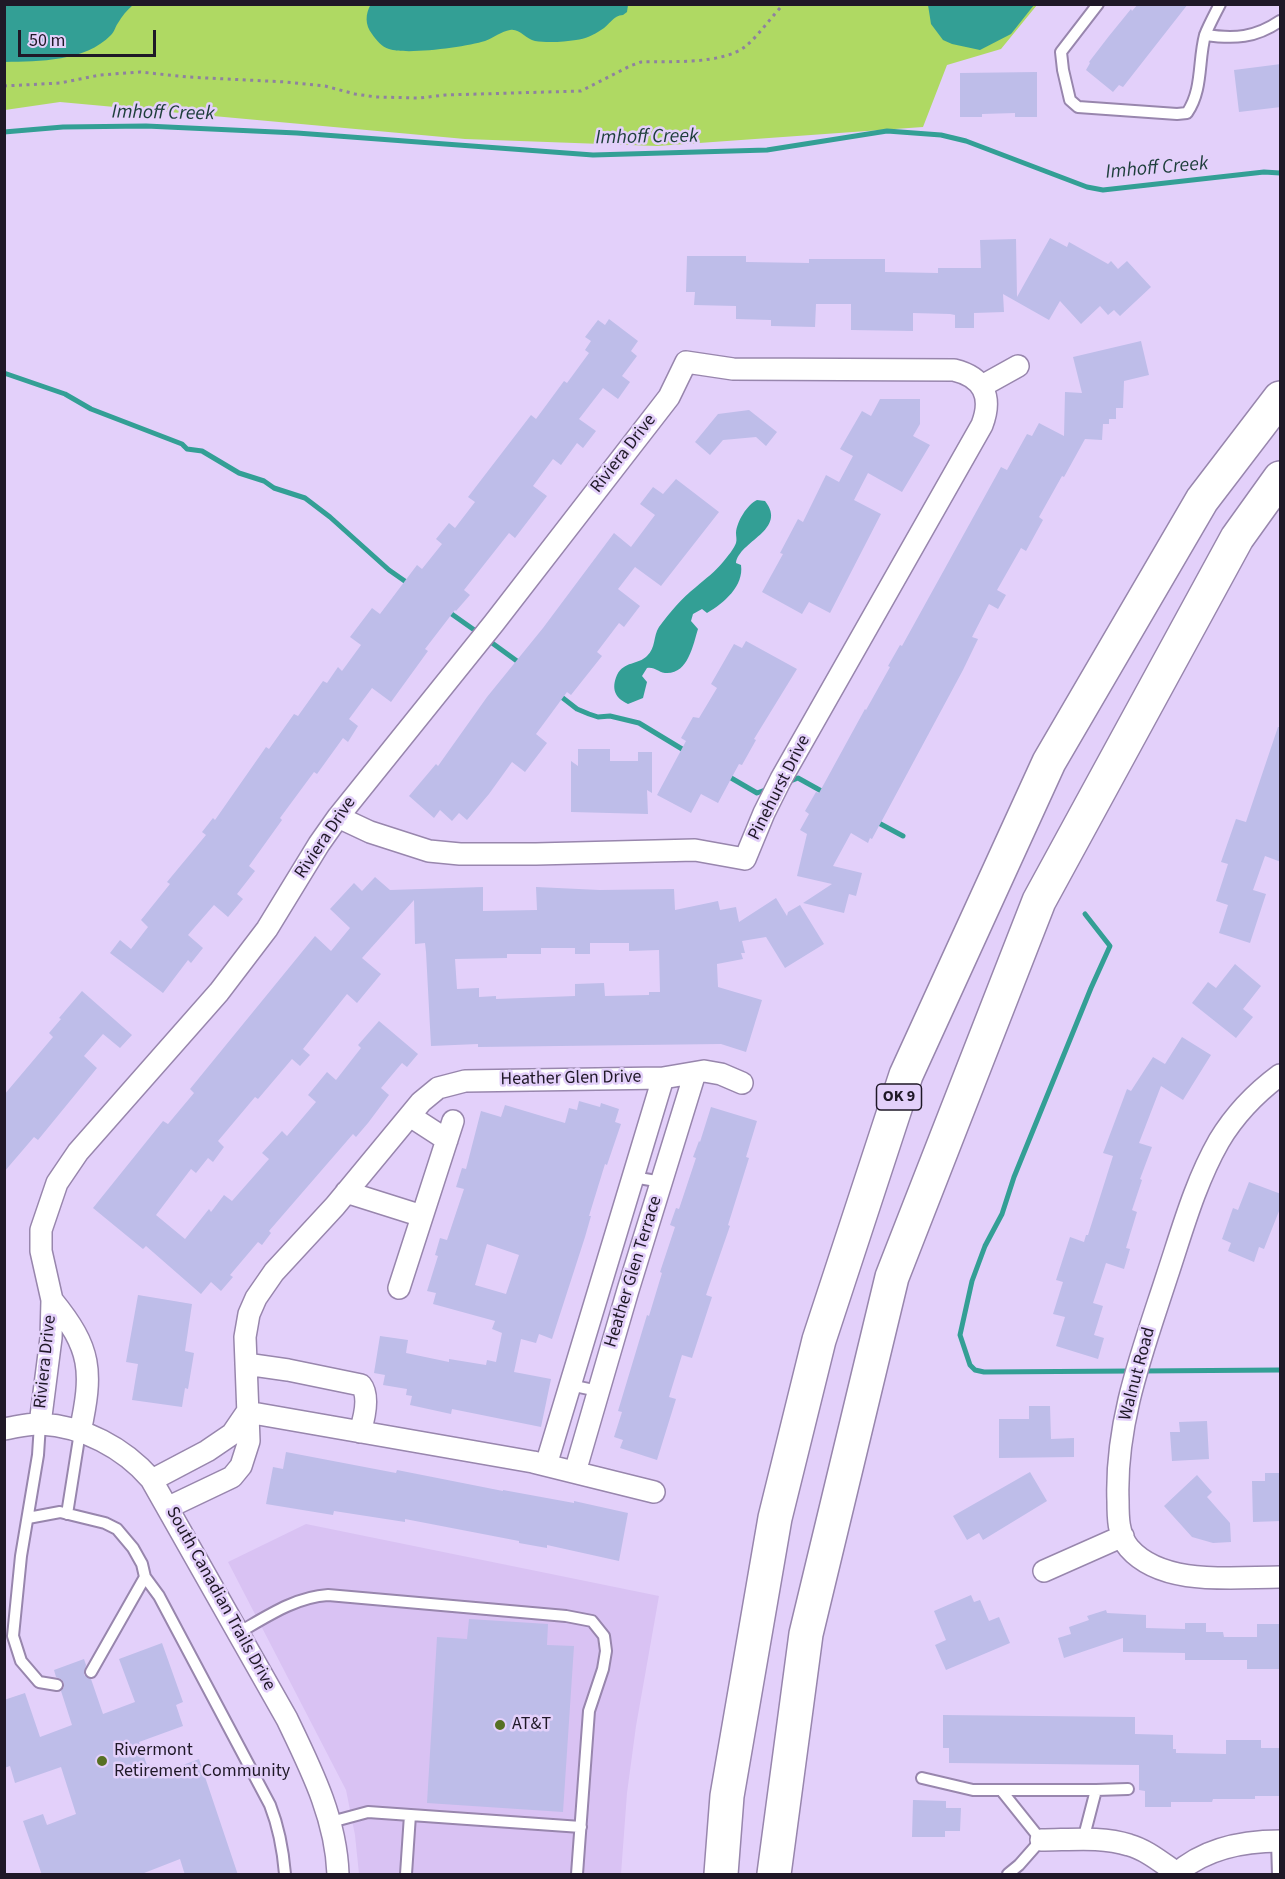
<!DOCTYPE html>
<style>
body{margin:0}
#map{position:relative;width:1285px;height:1879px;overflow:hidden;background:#e3d0fa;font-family:"Source Sans 3",sans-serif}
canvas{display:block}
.frame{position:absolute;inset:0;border:6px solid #1f1827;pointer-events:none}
.scale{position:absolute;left:18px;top:30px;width:138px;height:27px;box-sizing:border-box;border:3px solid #1f1827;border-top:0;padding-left:8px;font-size:18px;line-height:21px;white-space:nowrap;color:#1f1827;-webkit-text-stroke:4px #e3d0fa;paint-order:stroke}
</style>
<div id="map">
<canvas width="1285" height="1879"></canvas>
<div class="frame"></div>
<div class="scale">50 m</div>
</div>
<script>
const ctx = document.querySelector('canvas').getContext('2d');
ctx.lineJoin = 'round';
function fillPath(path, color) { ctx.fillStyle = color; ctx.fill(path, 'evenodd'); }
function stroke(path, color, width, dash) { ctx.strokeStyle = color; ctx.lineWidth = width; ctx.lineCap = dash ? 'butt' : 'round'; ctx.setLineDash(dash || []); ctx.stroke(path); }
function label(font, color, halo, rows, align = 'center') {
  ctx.font = font + ' "Source Sans 3",sans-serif'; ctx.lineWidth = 5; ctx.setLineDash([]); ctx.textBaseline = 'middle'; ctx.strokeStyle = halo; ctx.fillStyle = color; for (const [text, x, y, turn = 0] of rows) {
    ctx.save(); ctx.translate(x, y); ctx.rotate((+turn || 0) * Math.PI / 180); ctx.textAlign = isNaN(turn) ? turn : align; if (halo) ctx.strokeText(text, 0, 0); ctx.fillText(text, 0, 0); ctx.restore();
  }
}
fillPath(new Path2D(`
 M306,1524L659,1596L636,1726L627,1793L621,1874H359L355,1835L346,1790L228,1562Z`), '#d9c2f3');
fillPath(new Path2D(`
 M4,5H1037L1001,49L947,65L923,127L657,146L465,139L60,102L5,110Z`), '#afd963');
fillPath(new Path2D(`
 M371,4H628V5L627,12L623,15C613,15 610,25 601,30C594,35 585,39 576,40C564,42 547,43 535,41C526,39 519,28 510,30C502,31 493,38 485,41C466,47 407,55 389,49C382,47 376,40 372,34C365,25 365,14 371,4Z
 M4,5L5,4L133,5C127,10 122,16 118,23C115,27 115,31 111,35C85,62 39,61 5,62Z
 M928,5V4L1034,5L1011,34L980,50L952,44L943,40L931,24Z
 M757,500L765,501C788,530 739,541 736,563L741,565C744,586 724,603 707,613L702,609L693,614L691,621L698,629C693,645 688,675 665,673C657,672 656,667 647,668L642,676L647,682L643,698L628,704C615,698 611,689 617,675C624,661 638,665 647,656C656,648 653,636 659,627C670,612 682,598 696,587C706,578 715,572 723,562C727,557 734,549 736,543C737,540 736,536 736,533C737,521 747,505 757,500Z`), '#339f95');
stroke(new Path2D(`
 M4,132L63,127L146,126L297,133L593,155L767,150L887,131L941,135L966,141L1087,187L1103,190L1264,172L1280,173
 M4,373L65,394L91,409L182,444L187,449L202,451L239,473L264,481L274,488L305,498L330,517L389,570L409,584
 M446,610L480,634
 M488,640L521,664
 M559,695L577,709L589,714L598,717L610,716L639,723L687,752
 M726,775L757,793L768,789
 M788,782L798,778L825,793
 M875,821L903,836
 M1085,914L1110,946L1091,988L1014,1177L1002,1214L985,1246L972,1281L960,1335L970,1365L975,1370L984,1372L1132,1371
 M1141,1371L1280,1370`), '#339f95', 5);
fillPath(new Path2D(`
 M1138,4H1188L1123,87L1119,85L1113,92L1086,70L1090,63L1089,62L1109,36L1131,9L1132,11Z
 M1281,64V107L1239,112L1234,70Z
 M1037,72V117H1015V113L982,114V117H960V73Z
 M1050,238L1067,247L1069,242L1108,264L1111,261L1118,269L1127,261L1151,287L1120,316L1114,310L1108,315L1100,306L1081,324L1060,301L1049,320L1003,294L1004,312L974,313V328H955V315L950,314L913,313V331L851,330V304H816L815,327L771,326V320L736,319V306L694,305L695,292H686L687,256H746V262L809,263V259H885V272L938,273V268H981L980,240L1016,239L1017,297Z
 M609,319L638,341L631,351L637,356L622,376L630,382L618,399L603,388L579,419L596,431L583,448L577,443L561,465L553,459L533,486L547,496L515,538L509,533L464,590L470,595L456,611L455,610L425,649L428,651L391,702L372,688L349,719L358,726L348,742L343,738L317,774L314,772L280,818L282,820L249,866L255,871L237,894L243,899L228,917L214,905L188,935L203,948L191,963L188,960L163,993L110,953L120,940L131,949L148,927L141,920L170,884L167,882L206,835L202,832L213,818L215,820L266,747L269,749L294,714L298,716L323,681L327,683L338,667L342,671L361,645L350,637L372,608L380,614L417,565L422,569L442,544L436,539L449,523L455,528L475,502L468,497L531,415L536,419L564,381L567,383L589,353L585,350L591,341L585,337L598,320L605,325Z
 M1141,341L1149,375L1124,381L1123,408H1116V419H1109V424H1103L1102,440L1085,439L1064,477L1062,476L1039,517L1043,520L1026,551L1021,548L997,590L1006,595L998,609L989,604L972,637L978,639L963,670L872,839L870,838L868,843L851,833L833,866L862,873L856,896L849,894L844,913L803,903L832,884L797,876L807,834L800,830L809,814L805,811L816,792L819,793L865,709L866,710L890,667L888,666L900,645L902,646L1001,467L1007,470L1027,434L1032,436L1039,423L1064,436L1065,392L1082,393L1073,357Z
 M880,399H920V424L913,436L930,445L902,492L868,473L854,500L881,514L830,613L809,602L802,614L762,592L783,554L780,553L798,519L803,522L826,475L839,482L853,456L840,449L862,411L871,416Z
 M749,410L777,432L766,446L756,437L723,440L710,455L695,442L718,414Z
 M676,479L719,512L661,586L635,567L618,589L640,606L624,627L619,623L597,652L602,656L571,695L567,692L536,734L547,743L525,772L512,762L489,794L467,820L459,813L452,821L440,810L434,818L409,796L436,764L438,766L487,697L543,628L614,533L631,547L655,515L640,504L653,487L663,494Z
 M746,641L797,669L754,739L756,740L742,765L739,764L718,803L701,794L691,813L657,795L686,741L681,738L693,717L699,718L717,688L711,684L734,644L742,648Z
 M1278,727H1281V862L1265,856L1253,890L1266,894L1250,943L1219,933L1228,905L1216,901L1228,864L1221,862L1236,819L1246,822Z
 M578,749H610V761H638V752H652V793L647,790L648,814L571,812V761L578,766Z
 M375,877L390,890L483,887V911L537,910L536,887L600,890L674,889L675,910L718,901L720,910L736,907L739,922L776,898L787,916L788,912L800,905L824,944L785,968L766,937L742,941L745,953H741L743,959L717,964L718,987L762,1000L746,1052L721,1044L478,1047V1044L431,1046L426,952L425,943L415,944L414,900L362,958L381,974L357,1003L347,994L303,1049L310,1055L300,1066L292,1059L258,1099L255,1097L218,1141L224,1147L213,1162L208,1158L196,1173L191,1169L156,1215L185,1239L209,1209L211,1212L224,1195L232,1201L269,1159L262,1153L282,1131L287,1136L316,1102L308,1095L327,1072L336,1080L361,1048L358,1045L379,1021L418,1054L407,1067L402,1063L381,1088L389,1095L368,1123L356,1137L353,1134L269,1231L271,1233L262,1245L258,1242L230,1275L233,1277L221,1291L211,1282L201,1294L146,1246L143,1249L93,1208L163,1121L168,1124L194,1093L190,1089L315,936L331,951L350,928L330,909L354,883L362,891ZM590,943H629V951L659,950L660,992H649V995L605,996L604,983L575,984V996L496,999V996L479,997V988L457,989L455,959L507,958V954H541V948H575V954H590Z
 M1235,964L1261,986L1243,1009L1253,1017L1236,1038L1192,1003L1208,982L1216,988Z
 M82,991L132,1035L120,1048L103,1034L84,1056L97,1068L38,1140L34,1137L4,1172V1095L53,1037L49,1033L61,1019L59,1018Z
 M1182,1037L1211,1055L1183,1100L1161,1086L1139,1143L1152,1147L1140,1179L1142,1180L1132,1210L1137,1212L1126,1248L1130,1249L1124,1269L1106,1263L1093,1303L1103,1306L1094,1335L1104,1338L1098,1359L1056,1346L1065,1317L1053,1314L1063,1282L1056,1280L1070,1237L1084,1242L1086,1235H1088L1113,1156L1103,1153L1127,1089L1131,1091L1153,1057L1165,1064Z
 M579,1101L600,1107L601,1103L619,1109L615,1122L621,1124L607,1165L605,1164L589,1216H591L585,1237L552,1339L539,1334L536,1343L521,1339L514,1372L551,1379L541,1427L452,1409L451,1414L410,1405L412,1396L406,1395L407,1389L383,1385L385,1375L374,1373L380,1336L408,1340L406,1353L449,1362V1359L486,1365L487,1360L496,1362L502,1333L492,1329L495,1321L433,1304L436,1293L427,1291L438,1256L435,1255L440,1238L447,1240L464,1189L456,1187L462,1168L466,1169L481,1111L501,1117L505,1105L565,1123L569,1108L577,1110ZM487,1244L519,1255L506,1294L475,1285Z
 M711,1107L757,1121L746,1157L749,1158L728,1225L730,1226L706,1295L712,1297L692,1358L682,1355L669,1397L676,1399L657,1460L620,1448L623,1440L614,1437L622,1412L618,1411L647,1315L649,1316L662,1273L660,1272L675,1227L670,1225L676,1208L679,1209L696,1158L693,1157L699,1141L700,1142Z
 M1249,1182L1281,1194V1206L1264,1249L1259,1247L1254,1262L1228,1251L1231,1243L1222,1239L1233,1208L1238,1210Z
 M138,1295L192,1304L185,1351L194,1353L188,1389L185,1388L182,1407L132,1400L138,1364L126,1362Z
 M1029,1406H1050L1051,1439L1074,1438V1457L999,1458V1419H1029Z
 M1207,1421L1209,1459L1172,1461L1170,1432H1180L1179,1422Z
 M286,1452L396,1473L397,1470L503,1491V1490L574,1503V1501L628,1513L619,1561L547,1545V1548L519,1543V1541L405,1519V1522L334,1511L333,1515L266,1504L273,1467L283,1469Z
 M1030,1472L1047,1501L983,1540L979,1533L967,1540L953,1516Z
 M1265,1473H1281V1521L1253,1522L1252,1481H1265Z
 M1197,1475L1212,1492L1207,1497L1230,1523L1231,1542L1213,1543L1192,1537L1164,1506Z
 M971,1595L974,1602L980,1600L989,1621L999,1617L1010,1643L946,1670L935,1645L946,1640L934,1611Z
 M1106,1610L1107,1613L1146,1615V1628L1185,1629V1623H1206V1632H1223L1224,1637H1257V1624H1281V1669H1247V1660H1185V1653L1123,1652V1638L1064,1658L1058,1638L1071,1634L1069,1627L1089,1620L1087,1616Z
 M469,1619L548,1624L547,1645L574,1646L563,1812L427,1803L437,1637L467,1639Z
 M162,1643L183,1702L176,1705L183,1726L139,1742L151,1777L199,1759L238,1875H185L180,1859L139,1875H42L23,1821L43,1814L47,1825L76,1814L61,1767L15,1783L10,1766L4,1768V1700L25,1693L40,1737L72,1725L61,1691L64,1687V1683L61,1679L56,1677L54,1670L84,1659L86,1665L84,1675L91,1679L103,1714L135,1702L119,1659Z
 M943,1715L1135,1717V1734L1173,1735V1749H1176V1753L1226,1754V1740H1261V1748H1281V1796H1255V1799H1213L1212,1802H1171V1807H1145V1791L1139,1790V1765L949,1763V1748H943Z
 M913,1800L946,1801V1808H961L960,1831H945V1837H912Z`), '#bebde9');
const service = new Path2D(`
 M1098,4L1061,52L1063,70L1070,100L1078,107L1177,114L1187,113C1203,90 1198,61 1205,35C1209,25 1215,14 1220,4
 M1205,35C1235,39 1255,38 1280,21
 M633,1177L662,1182
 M570,1385L598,1391
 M40,1424L38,1455L21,1556L13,1636L21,1661L39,1682L57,1685
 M67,1514L80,1432
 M28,1518L60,1512L105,1523L117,1529L133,1548L142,1564L145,1577L159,1596L270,1805C279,1828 283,1850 285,1874
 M238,1633C266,1617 295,1597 328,1595L566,1616L592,1621L604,1636L606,1651L603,1669L589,1711L577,1874
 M91,1672L145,1577
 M922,1778L973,1790H1001
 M1096,1790L1128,1789
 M331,1822L368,1812L581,1827
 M1277,1841L1278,1874
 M406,1874L410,1815
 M1008,1874L1019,1865L1041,1840L1001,1790H1096L1083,1840`);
const minor = new Path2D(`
 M982,386L1018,366
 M1280,1075C1257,1092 1234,1116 1219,1141C1195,1183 1182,1231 1167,1276C1143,1350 1115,1422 1118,1501C1118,1517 1118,1535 1129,1548C1163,1587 1235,1577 1280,1577
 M410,1116L447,1140
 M346,1192L422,1216
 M399,1288L453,1121
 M52,1300C92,1349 93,1371 80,1432
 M246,1364L288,1370L361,1385C370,1396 364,1419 360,1432
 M247,1412L533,1462L654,1492
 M40,1424L51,1338L52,1300L41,1251V1230L57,1183L78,1152L219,992L267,929L319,844L338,817L494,623L669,397L686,362L733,369L954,370C983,377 993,396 982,425L781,779L764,813L745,859L695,850L536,854H460L429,851L370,832L338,817
 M4,1429C17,1427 29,1423 41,1424C83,1426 124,1448 151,1479L287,1719C311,1769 336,1818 338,1874
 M546,1465L663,1078
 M575,1472L628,1290L695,1073
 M152,1480L207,1451L232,1434L247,1412
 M169,1507L232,1477L241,1466L249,1441L245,1337L249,1314L256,1298L274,1272L335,1206L421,1102L438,1088L465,1081L663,1078L704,1071L721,1074L742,1083
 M1044,1571L1123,1536
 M1041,1840C1069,1840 1102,1836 1129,1845C1147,1850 1162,1863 1177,1873
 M1176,1874C1205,1848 1242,1841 1280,1841`);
const trunk = new Path2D(`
 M721,1874L727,1796L775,1518L819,1340L906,1075L1049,762L1202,500L1280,398
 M774,1874L806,1634L892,1277L1039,901L1237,538L1280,478`);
stroke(service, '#9886ad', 14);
stroke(minor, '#9886ad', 24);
stroke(trunk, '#9886ad', 36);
stroke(new Path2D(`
 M4,86L60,83L100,75L140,72L188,77L286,82L325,86L355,94L376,97L419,98L445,95L581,91L630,66L641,62C670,61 722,65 746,46C759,35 771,17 784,4`), '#8f81a0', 3, [3, 4.5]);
stroke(service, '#fff', 10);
stroke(minor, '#fff', 21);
stroke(trunk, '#fff', 33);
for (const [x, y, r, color] of [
 [500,1725,6,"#577023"],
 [102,1761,6,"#577023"]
]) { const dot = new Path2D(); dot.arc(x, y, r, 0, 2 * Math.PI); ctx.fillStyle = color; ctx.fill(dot); stroke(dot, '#e3d0fa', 2); }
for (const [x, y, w] of [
 [899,1097,45]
]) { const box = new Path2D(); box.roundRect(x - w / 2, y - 13, w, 26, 4.5); ctx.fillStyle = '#e3d0fa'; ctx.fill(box); stroke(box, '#1f1827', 1.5); }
label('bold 16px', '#1f1827', null, [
 ["OK 9",899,1097]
]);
label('18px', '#1f1827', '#e3d0fa', [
 ["Riviera Drive",624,454,-52],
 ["Pinehurst Drive",780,788,-63],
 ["Riviera Drive",326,838,-56],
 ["Heather Glen Drive",571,1079,-1],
 ["Heather Glen Terrace",634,1272,-73],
 ["Riviera Drive",46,1362,-84],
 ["Walnut Road",1138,1374,-75],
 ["South Canadian Trails Drive",220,1599,61]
]);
label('18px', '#1f1827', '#e3d0fa', [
 ["AT&T",512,1725],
 ["Rivermont",114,1751],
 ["Retirement Community",114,1772]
], 'left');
label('italic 20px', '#1e3e3b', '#e3d0fa', [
 ["Imhoff Creek",163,114,1],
 ["Imhoff Creek",647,138,-1],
 ["Imhoff Creek",1157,169,-5]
]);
</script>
